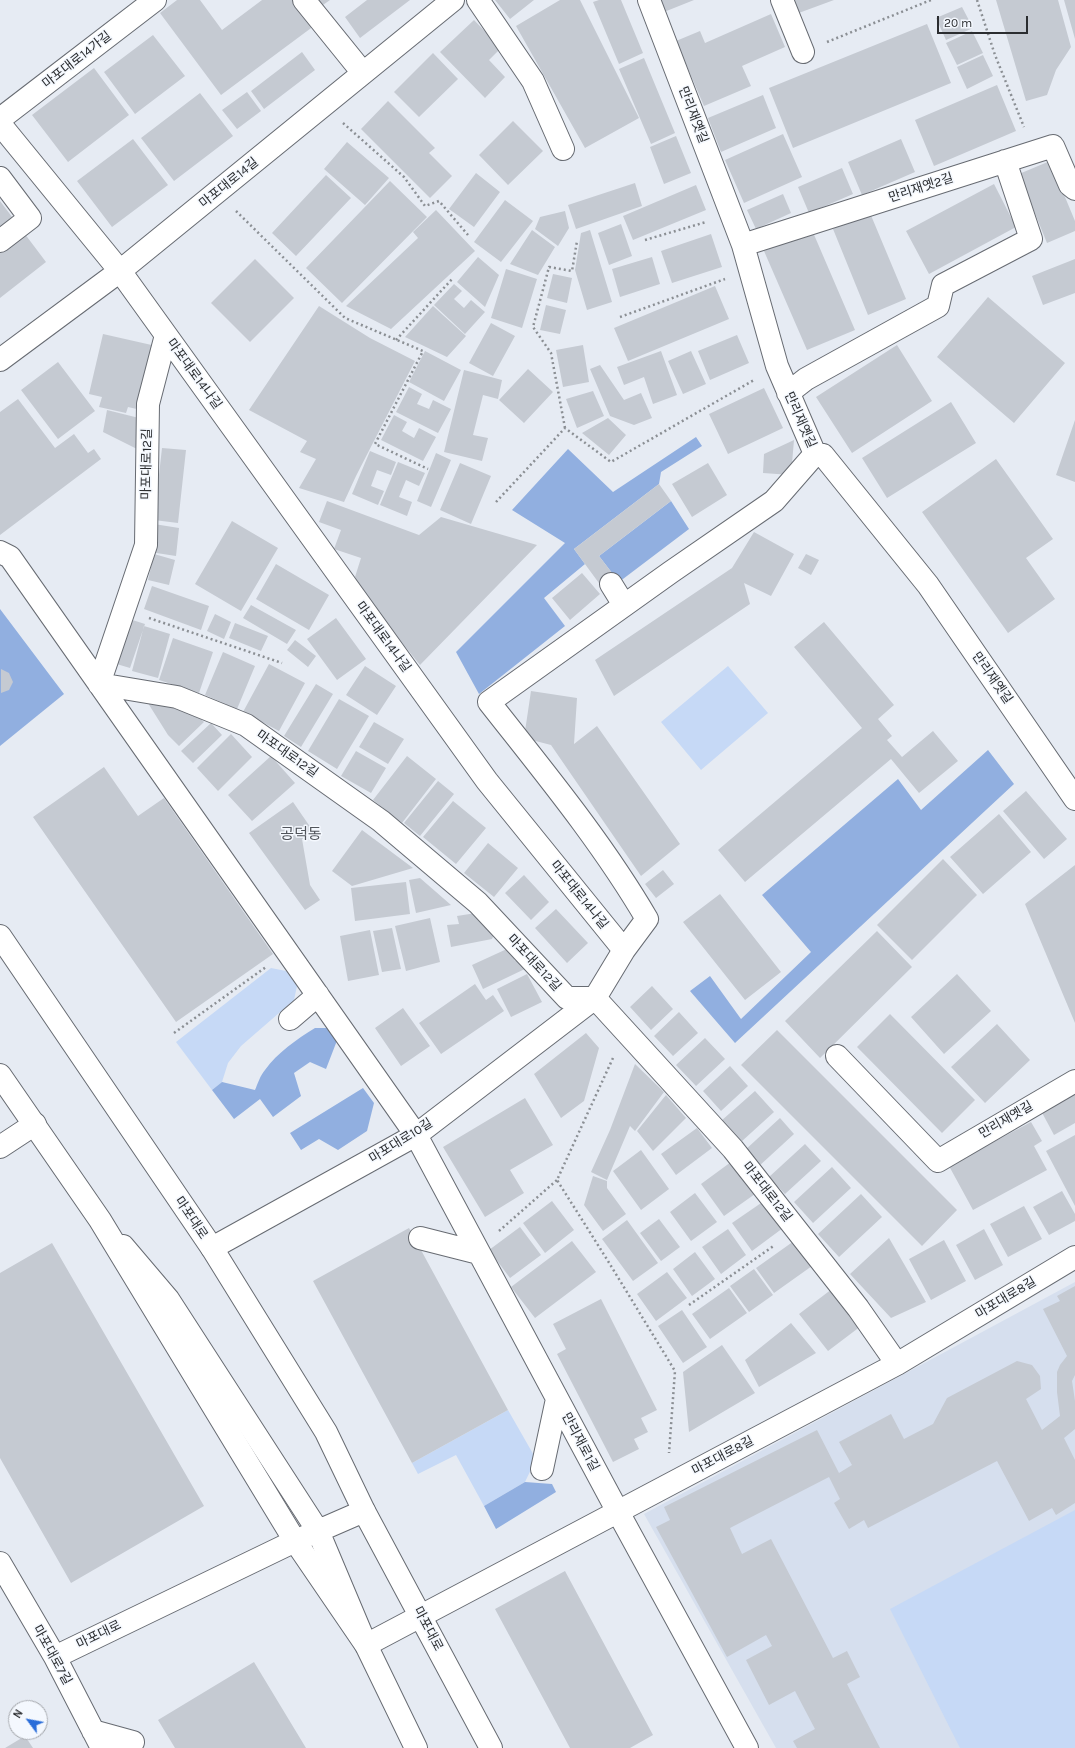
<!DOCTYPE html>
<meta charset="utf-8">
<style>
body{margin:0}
#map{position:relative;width:1075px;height:1748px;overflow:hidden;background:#e6ebf3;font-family:Karla,sans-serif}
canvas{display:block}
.north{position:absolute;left:8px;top:1700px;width:40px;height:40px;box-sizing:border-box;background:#f4f8fe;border:1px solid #a4a7ac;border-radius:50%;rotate:302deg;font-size:11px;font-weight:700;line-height:16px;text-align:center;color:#2b2d30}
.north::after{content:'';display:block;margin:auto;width:14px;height:18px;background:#2a6dd9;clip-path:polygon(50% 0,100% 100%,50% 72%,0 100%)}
.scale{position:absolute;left:937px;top:16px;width:91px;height:18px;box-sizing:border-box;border:2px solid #2b2d30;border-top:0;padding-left:5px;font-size:12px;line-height:14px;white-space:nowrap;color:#2b2d30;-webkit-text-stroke:3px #f4f8fe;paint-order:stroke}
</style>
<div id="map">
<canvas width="1075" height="1748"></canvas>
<div class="north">N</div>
<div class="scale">20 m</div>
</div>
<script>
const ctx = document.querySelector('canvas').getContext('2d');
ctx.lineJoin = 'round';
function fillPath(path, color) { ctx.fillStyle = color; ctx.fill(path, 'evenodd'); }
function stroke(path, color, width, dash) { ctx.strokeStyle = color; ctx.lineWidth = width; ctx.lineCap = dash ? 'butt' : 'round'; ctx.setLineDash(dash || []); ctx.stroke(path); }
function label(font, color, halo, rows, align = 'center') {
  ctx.font = font + ' Karla,"Noto Sans KR",sans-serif'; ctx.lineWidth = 3; ctx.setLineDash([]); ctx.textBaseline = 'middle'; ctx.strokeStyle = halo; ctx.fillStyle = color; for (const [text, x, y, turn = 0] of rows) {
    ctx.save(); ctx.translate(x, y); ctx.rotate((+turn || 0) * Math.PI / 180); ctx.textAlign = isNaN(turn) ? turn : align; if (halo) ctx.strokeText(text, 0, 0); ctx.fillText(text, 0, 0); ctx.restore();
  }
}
fillPath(new Path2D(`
 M1075,1282V1748H776L644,1514Z`), '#d6dfee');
fillPath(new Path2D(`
 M728,666L768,713L701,770L661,722Z
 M271,968L286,971L297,986L294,1000L241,1046L228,1063L222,1082L212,1090L176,1042Z
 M508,1410L536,1459L525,1482L484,1506L456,1455L418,1474L412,1463Z
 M1075,1510V1748H960L890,1609Z`), '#c6d9f6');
fillPath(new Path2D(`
 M696,437L702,446L661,472L659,484L574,549L585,564L544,598L565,626L479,694L456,652L565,543L512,510L568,449L613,492Z
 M671,501L689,529L619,582L599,556Z
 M0,609L64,694L0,746Z
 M988,750L1014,784L735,1043L690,991L710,976L741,1019L811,952L762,895L898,779L921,810Z
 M315,1028H328L338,1038L326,1069L310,1062L294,1073L301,1096L273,1117L260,1099L234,1119L212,1090L222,1082L255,1090C258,1083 260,1076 265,1070C277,1053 297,1039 315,1028Z
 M363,1088L374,1103L367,1131L338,1150L319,1139L301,1150L290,1133Z
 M525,1482L552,1484L556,1492L496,1529L484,1506Z`), '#91afe0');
fillPath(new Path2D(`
 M177,0H200L222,30L262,0H330L323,5L330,14L221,95L160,13Z
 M367,0H410L360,38L345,17Z
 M495,0H534L510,19Z
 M560,0H580L639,118L585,148L516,26Z
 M599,0H621L643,53L619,64L593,2Z
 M660,0H694L664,12Z
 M791,0H834L796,14Z
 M996,0H1058L1071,47L1056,70L1047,95L1026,101Z
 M1064,0H1075V39Z
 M962,7L973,28L946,40L936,18Z
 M771,14L785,47L742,66L751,86L704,106L676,41L700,31L705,43Z
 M474,20L501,48L489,60L505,77L485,98L440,52Z
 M927,24L951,83L793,148L769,88Z
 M972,31L983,53L957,65L946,43Z
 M153,35L185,76L135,114L104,72Z
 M302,52L315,70L264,109L251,91Z
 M433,53L458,79L419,117L394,92Z
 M983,55L993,76L967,89L957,67Z
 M644,58L675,133L651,144L619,69Z
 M94,68L129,115L68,162L32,115Z
 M997,85L1016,131L934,166L915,120Z
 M247,92L261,111L237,129L222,110Z
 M200,93L233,136L174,181L141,138Z
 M763,95L776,128L721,152L708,118Z
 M388,101L435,148L429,153L452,176L430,198L361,129Z
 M513,121L543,151L508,185L479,155Z
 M783,134L802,177L744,203L725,160Z
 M676,136L691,173L664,184L650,147Z
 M133,139L168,185L112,227L77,181Z
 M901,139L915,172L862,195L848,162Z
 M347,142L389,178L365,205L324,169Z
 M1050,161L1075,221V231L1047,243L1019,174Z
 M842,168L853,194L809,213L798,187Z
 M476,173L500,192L474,227L449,209Z
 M326,175L351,198L296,256L272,233Z
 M390,181L427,217L342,303L306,268Z
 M635,183L642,206L576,229L568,205Z
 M994,184L1016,227L929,274L906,231Z
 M696,185L706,210L633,240L623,216Z
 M783,194L791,213L756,229L747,210Z
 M505,200L533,221L501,262L474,242Z
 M0,201L46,262L0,298Z
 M436,210L475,251L391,329L346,306L418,238L413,232Z
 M565,211L569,228L558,246L535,229L540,217Z
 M870,213L906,299L868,315L833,229Z
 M621,224L632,256L609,265L598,233Z
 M532,230L555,247L538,275L510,264Z
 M590,230L612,302L587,310L575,270L581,233Z
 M812,230L855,330L807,350L764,251Z
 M711,234L722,267L672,283L661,251Z
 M478,257L499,275L485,307L457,282Z
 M652,257L660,284L620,297L612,269Z
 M255,259L294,298L250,342L211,303Z
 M1075,259V293L1043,305L1032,276Z
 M506,269L537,279L522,328L491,318Z
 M553,274L572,278L567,303L547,298Z
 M454,284L462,291L454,299L464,308L471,300L485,312L465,334L434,305Z
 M715,286L729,319L628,361L614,328Z
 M988,297L1065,363L1014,423L937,357Z
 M546,305L566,310L560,334L540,330Z
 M319,306L370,338L415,361L356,476L344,502L299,488L316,459L300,452L307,441L249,410Z
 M433,306L466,336L447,357L405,337Z
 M491,323L515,336L493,376L469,363Z
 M103,334L156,346L141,410L128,407L126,413L99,407L102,397L89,394Z
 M737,335L749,363L710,380L698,351Z
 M583,345L589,382L563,387L556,350Z
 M897,345L932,401L852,453L816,397Z
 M425,351L461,370L444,401L409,382Z
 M661,351L677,395L653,404L644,377L624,385L617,367Z
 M691,351L706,384L683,394L668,361Z
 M58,362L95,411L58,439L21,390Z
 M600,365L624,400L641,393L652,418L634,425L610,416L590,369Z
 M528,369L553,392L524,423L499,400Z
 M464,370L502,380L498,399L483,395L473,435L488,438L482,461L444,452Z
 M409,387L422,394L417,404L429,409L433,400L451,409L438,433L396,412Z
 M764,388L783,428L728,454L709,414Z
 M593,391L604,416L577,428L566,399Z
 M18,399L55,448L74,434L88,453L94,449L101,459L0,535V412Z
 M951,402L976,443L887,498L862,458Z
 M107,410L143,419L139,450L103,432Z
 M394,415L407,422L402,431L414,438L419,428L436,437L423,461L381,440Z
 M608,418L626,435L609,455L582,433Z
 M1075,420V482L1056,475Z
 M794,440L791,475L763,473L764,454Z
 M162,448L186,450L178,523L154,520Z
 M370,451L396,462L391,475L377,470L371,486L384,491L378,505L352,494Z
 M436,453L451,460L431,507L417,501Z
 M996,459L1053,539L1026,558L1055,599L1008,633L922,512Z
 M398,462L425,473L419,486L406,480L399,497L412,502L407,516L380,505Z
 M460,463L491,476L471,524L440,510Z
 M708,463L727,495L692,517L672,484Z
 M659,484L671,501L599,556L619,582L604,590L574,549Z
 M327,501L419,535L441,517L537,545L420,665L366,598L355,577L361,558L334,549L341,530L319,522Z
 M232,521L278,548L241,611L195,584Z
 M154,524L179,528L176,556L150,552Z
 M754,532L794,554L771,596L744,583L750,604L614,696L595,660L732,568Z
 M154,554L175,560L169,585L148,580Z
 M806,554L819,560L811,575L798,568Z
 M276,564L329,595L309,630L256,599Z
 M582,573L600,594L570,620L552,598Z
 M152,586L209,606L201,630L144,609Z
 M251,605L296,630L287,644L243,618Z
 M215,614L231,622L224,639L207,631Z
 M126,618L145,624L130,668L110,662Z
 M336,618L366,659L337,680L307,639Z
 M824,622L894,705L878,719L892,736L887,740L902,757L933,731L958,761L919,793L891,759L745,882L718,850L862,728L794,647Z
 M235,623L268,636L261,651L229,638Z
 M144,626L170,634L158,678L132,671Z
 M173,638L213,652L199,693L159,680Z
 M295,640L316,656L308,667L287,650Z
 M223,652L255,666L237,709L205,695Z
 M269,664L305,683L279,731L243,712Z
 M365,666L396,686L377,715L346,695Z
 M1,669L9,673L13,682L9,690L1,693Z
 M316,684L333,694L301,747L284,736Z
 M531,691L577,698L574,744L597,726L680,844L641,876L551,745L524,738Z
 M339,699L369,716L337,769L308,751Z
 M146,700L193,711L204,722L179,746L168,735Z
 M374,722L404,739L388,764L359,747Z
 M211,723L222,735L193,763L181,751Z
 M231,734L252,757L218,791L197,768Z
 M356,751L386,768L371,793L341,776Z
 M271,756L295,783L252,821L228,795Z
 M407,756L436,779L402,823L373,800Z
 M104,767L138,816L164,798L273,954L176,1022L33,817Z
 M438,781L454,794L420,836L404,823Z
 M1026,791L1067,839L1044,859L1003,811Z
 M453,801L486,828L456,864L423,837Z
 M293,802L313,831L302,839L310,885L320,900L305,910L249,833Z
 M999,814L1031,852L983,894L950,857Z
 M362,830L413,868L352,886L332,871Z
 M488,843L518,868L494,897L464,873Z
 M943,859L977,895L912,960L877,925Z
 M1075,865V1023L1025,904Z
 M663,870L674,884L656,898L645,884Z
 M524,875L549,902L531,920L505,893Z
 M420,878L451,905L416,913L409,880Z
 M406,882L410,914L355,921L351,888Z
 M720,894L781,972L745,1000L683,922Z
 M556,909L588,943L567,963L535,928Z
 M476,913L496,930L492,939L451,947L447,925L459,924L457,916Z
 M430,918L440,962L406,971L395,926Z
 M392,928L401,969L382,972L373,931Z
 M370,930L379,975L348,981L340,936Z
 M877,931L912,967L820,1058L785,1021Z
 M509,948L515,961L524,957L529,967L483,989L472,965Z
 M527,974L542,1002L511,1017L497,989Z
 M957,974L991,1011L944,1054L911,1017Z
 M475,984L486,1000L493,995L504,1011L441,1054L419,1023Z
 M652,986L673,1009L651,1030L630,1007Z
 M403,1008L430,1046L401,1066L375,1028Z
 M679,1012L698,1033L673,1056L654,1036Z
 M890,1014L975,1100L942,1133L857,1047Z
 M997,1024L1030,1060L985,1103L951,1067Z
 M777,1030L957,1210L922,1246L741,1065Z
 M586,1033L599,1048L584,1101L561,1118L534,1074Z
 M705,1038L725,1059L696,1086L676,1065Z
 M635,1064L664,1092L635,1131L630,1126L607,1180L591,1172L610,1130Z
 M730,1066L748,1086L721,1111L703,1091Z
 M1075,1089V1123L1054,1135L1039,1107Z
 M755,1091L774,1112L741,1142L721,1121Z
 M666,1095L686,1118L653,1151L637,1131Z
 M525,1098L553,1145L510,1170L524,1193L485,1217L443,1147Z
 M780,1118L794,1134L758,1167L744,1151Z
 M1031,1122L1042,1141L1034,1146L1047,1170L973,1210L949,1166Z
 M697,1128L712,1148L676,1175L661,1154Z
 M1075,1135V1206L1046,1151Z
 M805,1144L821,1161L785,1194L769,1177Z
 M641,1150L669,1189L641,1210L613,1171Z
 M731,1162L755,1194L724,1216L701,1184Z
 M832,1167L851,1188L813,1223L794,1202Z
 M593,1176L607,1181V1188L626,1214L603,1231L584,1205Z
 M1062,1191L1075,1214V1221L1049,1235L1033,1207Z
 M695,1193L717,1222L691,1241L670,1212Z
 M861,1194L882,1217L839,1257L818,1234Z
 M552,1201L574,1230L545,1253L523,1223Z
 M764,1201L783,1228L752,1251L732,1223Z
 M1024,1206L1042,1239L1008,1257L990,1224Z
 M659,1219L680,1247L661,1261L640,1233Z
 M627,1220L658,1263L633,1281L602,1239Z
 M520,1227L541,1255L510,1278L489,1250Z
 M409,1228L508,1410L412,1463L313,1281Z
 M728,1229L746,1255L721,1274L702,1247Z
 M984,1229L1003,1265L975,1280L956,1245Z
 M889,1238L926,1302L891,1318L850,1274Z
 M944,1240L966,1281L931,1300L909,1259Z
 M572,1241L596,1272L535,1318L511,1287Z
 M794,1241L812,1266L774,1293L756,1268Z
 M52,1243L204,1506L71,1583L0,1458V1273Z
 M695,1252L715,1279L692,1296L673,1269Z
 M754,1269L773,1295L749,1312L730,1286Z
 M667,1272L687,1298L656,1321L637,1294Z
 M1075,1286V1375L1072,1381L1075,1401V1429L1064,1438L1075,1460V1503L1056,1515L1052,1508L1029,1521L997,1461L868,1528L864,1520L849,1529L834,1503L840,1499L829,1477L730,1528L742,1554L771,1539L833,1658L847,1651L860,1677L847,1684L880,1748H797L793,1741L815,1729L795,1691L769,1705L746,1660L772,1646L766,1635L727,1657L656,1527L670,1520L664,1507L817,1430L839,1473L852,1465L839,1442L891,1414L904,1439L933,1424L947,1398L1017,1361L1032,1365L1040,1376L1041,1389L1026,1399L1042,1430L1060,1416L1057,1392V1372L1060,1365L1067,1356L1043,1309L1060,1301L1057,1296Z
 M729,1288L747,1313L710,1339L692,1314Z
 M832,1289L861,1326L828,1351L799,1314Z
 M601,1299L657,1410L641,1418L648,1432L634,1439L639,1449L613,1462L557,1354L566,1349L553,1324Z
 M682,1310L707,1347L683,1363L658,1326Z
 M791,1323L816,1353L759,1387L745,1360Z
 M722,1345L755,1393L689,1432L683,1372Z
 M565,1571L653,1735L630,1748H570L495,1609Z
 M254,1662L306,1748H175L158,1720Z
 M25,1736L33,1748H5Z`), '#c5cad2');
const minor = new Path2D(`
 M304,0L363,73
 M478,0L533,81L563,149
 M649,0L743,245L777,366L815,454L823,455L928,585L1075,799
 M782,0L803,52
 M0,119L155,0
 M0,124L120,271L487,781L624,950L595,998L416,1135L212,1248
 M0,178L30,218L0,241
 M743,245L1053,146L1070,185L1075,189
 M0,360L120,271L453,0
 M788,393L806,379L938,306L943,285L1031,239L1005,161
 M0,552L10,557L416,1135L618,1512L747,1748
 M611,584L624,605
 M99,684L177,697L246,725L381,821L478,903L567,998H595L733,1149L858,1308L897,1364
 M99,684L146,545L148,404L166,335
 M624,950L647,919C602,842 544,772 489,702L671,572L774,501L815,454
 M290,1019L318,995
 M837,1056L938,1161L1075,1081
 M0,1147L35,1124
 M420,1238L479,1253
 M123,1246L168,1299L318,1531L366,1645L897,1364L1075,1257
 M542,1469L557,1399
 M0,1563L55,1657L102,1748
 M55,1657L295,1541L364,1511
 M93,1731L133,1742`);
const major = new Path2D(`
 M0,936L212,1248L326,1432L364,1511L491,1748
 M0,1075L100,1220L295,1541L366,1645L416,1748`);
stroke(minor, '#676b72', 24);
stroke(major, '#676b72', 24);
stroke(new Path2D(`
 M977,0L995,55L1024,127
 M827,42L931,0
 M343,123L404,177L425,206L439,201L468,235
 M236,211L345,318L423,351L375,444L428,469
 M645,240L706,222
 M620,317L725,279
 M396,340L453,278
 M565,428L551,353L533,327L549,267L572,271L577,241
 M496,502L565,428L611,462L754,380
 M149,618L282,663
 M174,1033L266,967
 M613,1058L557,1180L608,1261L675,1371L669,1453
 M499,1231L557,1180
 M689,1305L775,1245`), '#8b8f94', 2.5, [2, 3]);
stroke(minor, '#fff', 22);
stroke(major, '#fff', 22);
label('13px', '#2b2d30', '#f4f8fe', [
 ["마포대로14가길",77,60,-38],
 ["만리재옛길",693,115,69],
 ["마포대로14길",229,183,-39],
 ["만리재옛2길",921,188,-18],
 ["마포대로14나길",194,374,54],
 ["만리재옛길",800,420,66],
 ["마포대로12길",147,464,-89],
 ["마포대로14나길",383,637,54],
 ["만리재옛길",992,678,55],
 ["마포대로12길",287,754,35],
 ["마포대로14나길",579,895,51],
 ["마포대로12길",534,963,47],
 ["만리재옛길",1006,1120,-30],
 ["마포대로10길",401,1141,-32],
 ["마포대로12길",767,1192,52],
 ["마포대로",191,1218,56],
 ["마포대로8길",1006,1298,-31],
 ["만리재로1길",580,1442,62],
 ["마포대로8길",723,1456,-28],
 ["마포대로",428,1629,62],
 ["마포대로",99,1635,-26],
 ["마포대로7길",52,1655,61]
]);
label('15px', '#50545b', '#f4f8fe', [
 ["공덕동",301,835]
]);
</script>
